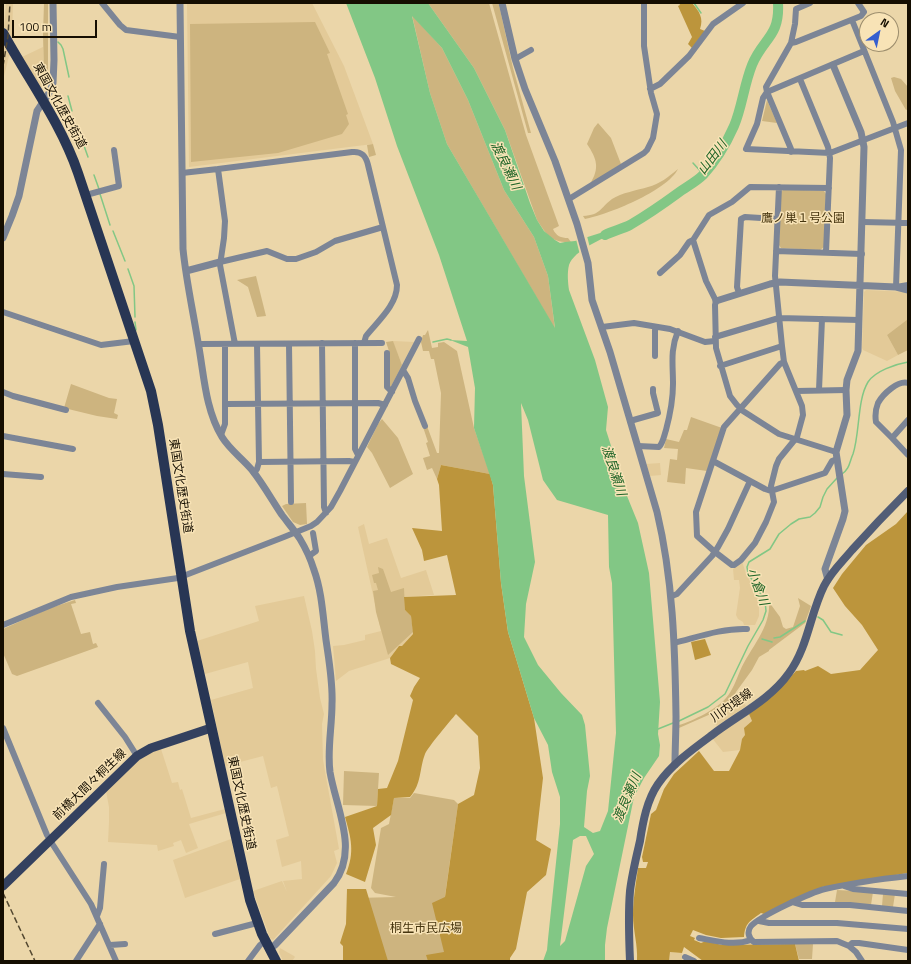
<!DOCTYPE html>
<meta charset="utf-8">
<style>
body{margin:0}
#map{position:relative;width:911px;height:964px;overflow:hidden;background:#ebd6a9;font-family:"Titillium Web",sans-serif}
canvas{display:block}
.frame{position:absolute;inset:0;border:4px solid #150e01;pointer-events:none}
.north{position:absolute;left:859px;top:12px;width:40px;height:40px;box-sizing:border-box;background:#f8e3b6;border:1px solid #9d8e6e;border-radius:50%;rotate:33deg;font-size:11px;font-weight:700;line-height:16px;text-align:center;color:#150e01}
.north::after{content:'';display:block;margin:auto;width:14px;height:18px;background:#365fcf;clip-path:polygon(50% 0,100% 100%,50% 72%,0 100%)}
.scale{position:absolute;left:12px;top:20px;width:85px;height:18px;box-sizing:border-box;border:2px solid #150e01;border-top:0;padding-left:5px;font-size:12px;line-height:14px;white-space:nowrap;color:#150e01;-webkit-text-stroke:3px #f8e3b6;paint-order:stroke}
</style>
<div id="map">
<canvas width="911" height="964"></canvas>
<div class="frame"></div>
<div class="north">N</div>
<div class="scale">100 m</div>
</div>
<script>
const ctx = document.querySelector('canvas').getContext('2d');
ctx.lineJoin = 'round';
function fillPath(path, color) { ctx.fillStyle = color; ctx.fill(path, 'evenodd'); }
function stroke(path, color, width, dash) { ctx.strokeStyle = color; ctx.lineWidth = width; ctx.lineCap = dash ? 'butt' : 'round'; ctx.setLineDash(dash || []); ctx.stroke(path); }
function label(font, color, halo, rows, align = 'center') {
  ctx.font = font + ' "Titillium Web","Noto Sans JP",sans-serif'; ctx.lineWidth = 3; ctx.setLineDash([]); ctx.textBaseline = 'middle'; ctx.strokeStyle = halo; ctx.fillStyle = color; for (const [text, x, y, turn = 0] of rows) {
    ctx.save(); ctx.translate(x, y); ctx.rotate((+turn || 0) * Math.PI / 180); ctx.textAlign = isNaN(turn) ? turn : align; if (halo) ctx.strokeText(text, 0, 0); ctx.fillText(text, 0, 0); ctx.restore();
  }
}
fillPath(new Path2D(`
 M6,3H13L12,39H11L4,28Z
 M187,3H312L344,66L373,144L189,167Z
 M4,43L11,56H9L3,80Z
 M43,47L44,75L42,87L40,88L22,57Z
 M866,290L908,292V319L887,335L898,355L887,361L863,350L862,348L864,292Z
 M393,341L414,342L402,365L393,342Z
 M660,463L661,475L650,476L646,464Z
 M364,524L369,544L387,538L401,578L426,570L434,595L404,597L411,616L413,634L402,646H399L390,658L349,671L336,681L333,646L344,645L365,640V635L381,631L358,527Z
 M742,561L746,574L752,585L759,603V616L755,625H744L743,622L738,619L736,615L740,588L739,580H734L733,569Z
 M304,596L312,631L315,651L316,669L320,698L324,714L322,724L323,760L339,849L334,851L337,863L331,876L273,940L270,938L253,891L282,881L287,892L283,881L302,879L301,861L282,867L276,840L289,836L277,786L271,788L263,756L225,766L211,700L253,688L248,662L205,674L197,641L259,621L255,606Z
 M735,691L746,706L717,726L709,715L717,711L728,703Z
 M749,714L752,721L745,735L740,750L723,752L712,738Z
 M161,749L172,783L178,782L180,790L182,789L191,818L225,809L226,813L189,824L198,848L186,853L181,840L173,843L174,846L158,851L157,845L108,842L109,822V807L106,791L137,761L150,753Z
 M231,839L240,879L185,898L173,860Z
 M280,948L294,956L295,957L292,961H283L279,952Z
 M670,952L682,953V961H669Z`), '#e3ca98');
fillPath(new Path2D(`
 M44,3H48V78L45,85L42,87L44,75L43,34Z
 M428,3H489L526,135L559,226L553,229C556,236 561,238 568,238L571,242C551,243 547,235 537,220L505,130L474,68Z
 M492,3H498L499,5L513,68L531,133H528Z
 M412,15L442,48L468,100L504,190L534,237L548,276L555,329L447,144L430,93Z
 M315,22L330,53L327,54L348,114L346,115L349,124L342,134L278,153L191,162L190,24Z
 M894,77L901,79L908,87V109L906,110L895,91L891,78Z
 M767,100L777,123L762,121Z
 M598,123L611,138L621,164L590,184C600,168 597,159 587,144L594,128Z
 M373,144L376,155L369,157L367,145Z
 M678,169C667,191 607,215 585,219L583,216C601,215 600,208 612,199C621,193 638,190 648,187C660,184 668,177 678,169Z
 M784,189L824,191L826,194L824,247L820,250L781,248L779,245L781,192Z
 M256,276L266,316L257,317L248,287L237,280Z
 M908,319V350L898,355L887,335Z
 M428,330L432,348L438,347V343L444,342L457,351L474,428L490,474L441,465L437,479L432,468L427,470L423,458L430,456L426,443L428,442L423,427L427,426L437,453H439L441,393L434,359H431L429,351H423L421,342L423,335H425Z
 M393,341L402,365L391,387L389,386V351L386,342Z
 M71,384L109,398L117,399L114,413L118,415L117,419L97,416L64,408Z
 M691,417L722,428L707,471L686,468L685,484L667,482L670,459L677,460L678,449L664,448L666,439L679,442L684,430H687Z
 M382,419L398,438L413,474L390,488L372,453L367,447L378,424Z
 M306,503L307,524L300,525L293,522L282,506L286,504Z
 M378,567L383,569L391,592L404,588L405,610L411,616L413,632L388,655L376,612L373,591L378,590L376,583H374L372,575L379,573Z
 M798,598L811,606L805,623L769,650V651L759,657L752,670L728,703L713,713L679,728V725C693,721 717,709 726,698C733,690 736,680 740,671C750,648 771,628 769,602L780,617L783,627L786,629L793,627L800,606Z
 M75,600L76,603L71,604L81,634L90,632L93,644L96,643L98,647L17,676L12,674L3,653V629L50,608Z
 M344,771L379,773L377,806L343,805Z
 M414,793L454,800L458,804L445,896L459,961H361L356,898L396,897L375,893L371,888L381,828L389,824L394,798H410Z
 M837,890L873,892L871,905L835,902Z
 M883,894H895L893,907L882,906Z
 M795,944H813L812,959H799Z`), '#cdb47f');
fillPath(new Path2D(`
 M679,3H692C699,11 704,18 700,29L705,31L692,48L688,44L692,37L678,6L680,5Z
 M441,465L490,474L493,485L501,583L508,632L534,718L543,778L536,840L551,849L546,875L527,892L516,949L510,958V961H428L426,955L444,952L432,903L445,897L458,804L474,795L480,768L478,736L456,714C451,720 428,747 425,754C419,770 422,783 410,797L394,798L391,815L373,828L376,845L365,882L346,874C355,852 351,838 345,817L377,806L378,789L387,788L398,761L413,700L410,696L414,687L420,678L391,664L390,658L399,646H402L413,634L411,616L405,610L404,597L456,595L447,555L424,561L422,550L412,528L442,531L439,485L437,479Z
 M908,511V873L822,887L777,907L764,914L761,913C750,921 745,923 744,937L721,938L706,935L693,930L690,936L695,938L694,940L701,943L706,941L722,945L795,944L799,961H703L684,947L682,953L670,952L669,961H637C638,945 633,930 633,915C633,900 636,883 638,868H646L648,862H643L642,857L651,814L656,810L664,789L674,774L699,751L714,771H729L740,750L742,739L745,735L744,728L752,721L749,714L787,681L796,671L804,670L805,671L818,666L831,674L860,670L878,650L862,625L845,606L833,588L842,574L866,545L896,524Z
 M705,639L711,655L695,660L691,642Z
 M347,889H366L388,961H343V946L340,943L346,924Z`), '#bc953c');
fillPath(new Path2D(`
 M346,3H428L474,68L505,130L530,203L537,220L544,231L555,240L560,243L565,242L575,241L616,228L618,231C604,238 574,250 569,265C567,273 568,283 569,290L595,360L608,407L606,430L627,496L638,523L649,573L660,702L658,734L660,745L659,756L644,778L634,797L607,928L605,945V961H543L547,950L548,939L560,824V797L552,772L548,745L534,718L508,632L501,583L493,485L474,428L475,388L468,347L450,340L467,341L439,255L397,146L375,78ZM412,16L442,48L468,100L504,190L534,237L548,276L555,328L447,144L430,93ZM521,403L528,420L543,480L557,500L608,515L609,567L612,583L616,733L608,811L600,831L593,833L584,827L587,791L590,776L585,725L582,715L561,693L538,665L524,637L526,604L535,562L524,476ZM580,836H586L594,854L586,866L565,941L560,946L573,840Z`), '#82c785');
fillPath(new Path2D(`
 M587,236L590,248L580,255L576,239Z`), '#ebd6a9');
stroke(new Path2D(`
 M694,3L701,13
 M58,42L61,45L63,49L69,77
 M68,96L72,111
 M78,129L88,157
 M693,163L703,174
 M94,175L99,189
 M100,194L110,225
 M113,231L125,261
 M128,269L134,286L135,317
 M135,322L136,330
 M433,342L447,339L451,340
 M842,474C850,468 849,463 853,454C860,433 857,400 868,382C875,371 896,364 908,362
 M818,617L823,620L831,632L842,635
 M774,638L780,637L805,621
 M762,639L772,642
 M679,721L708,707L725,694L748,646L763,620L766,611L765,601L748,573L747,567L749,562L770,549L779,534L791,524L799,519L810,517L815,513L820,507L823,497L827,489L837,478
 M658,729L673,723`), '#82c785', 1.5);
stroke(new Path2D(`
 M605,235C613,231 622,229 630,225C647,215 663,204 678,193C686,187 696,182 703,175C716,161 726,144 734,126C742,107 744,85 752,65C763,38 780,37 778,3`), '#82c785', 10);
stroke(new Path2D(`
 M102,3L120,25L126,30L180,37
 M852,20L893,122L901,150L896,287L908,285
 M791,43L796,42L861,16L864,12L858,3
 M864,51L767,92L763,98L757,124L746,149L830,153L908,123
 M515,59L531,50
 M800,79L828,147L830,158L826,252
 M650,89L660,84L689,56L713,24L743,3
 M791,152V149L767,92L766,87L791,43L795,24L796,9L810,3
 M218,169L225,221L224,238L220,265L235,344
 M182,173L218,169L352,152C362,151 366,156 368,165L397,285C397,305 378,321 366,336L364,343
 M779,187L775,276L782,346L784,362L802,406L803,415L797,437L779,459L776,466L771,486L774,502L766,522L755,543L741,560L734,565H732L715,552L697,536L696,512L724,427L780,364L784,362
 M829,188L750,187L732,202L709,215L693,240L706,281L716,301L715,305L716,348L730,396L737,405L743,411L779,434L836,452
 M86,195L119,186L114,150
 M569,199L644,153L647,150L653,138L657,114L651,93L644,46V3
 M863,222L908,223
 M776,251L862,254
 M220,262L267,251L287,259H296L316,252L335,241L383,227
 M660,273L680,255L689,242L693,240
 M739,293L737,287L741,219L745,217L777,219
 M3,312L101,345L134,341
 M602,327L634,323L670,329L705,342L715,341
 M715,337L779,318L859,320
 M322,343L324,507L326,513
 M355,343V449L358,455
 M199,344L382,343
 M289,344L291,502
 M387,353V387L392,392
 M655,356V327
 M720,366L782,346
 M403,370L408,378L415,401L425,426
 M908,383C898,380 883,394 878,403C876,408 875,416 876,422L892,438L908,420
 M819,390L822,319
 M797,391L846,390
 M3,392L13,396L66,410
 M226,404L378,403L385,405
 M630,421L658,413L653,393V389
 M221,435L225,424V344
 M3,436L73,449
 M892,438L908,455
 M638,446L659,447C663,443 664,436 666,430C670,415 673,399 673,384C673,364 670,350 678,331
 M713,461L765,489L771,491L825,473L832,461L837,459
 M259,462L349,461L355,462
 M254,473L257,469L259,462L257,344
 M3,474L41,477
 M309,556L316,551L313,533
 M672,596L677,594L712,556L718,547L728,529L750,481
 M3,625L71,597L117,587L178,578L284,537L311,526L317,522L331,507L340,491L419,339
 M674,643C698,637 722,628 747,629
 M98,703L125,737L137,756
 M3,728L47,835L53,845L91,904L116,961
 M844,886L853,889L908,894
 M792,902L802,905H850L908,911
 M97,916L100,908L104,864
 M759,921L769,923H837L908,929
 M215,934L257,923
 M699,938C716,941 734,946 751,940
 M110,945L125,944
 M849,946L852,943H859L908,950
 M685,957L694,961
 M76,961L100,924
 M248,961L260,945L265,941
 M862,961L856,952L849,946L837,941L754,942C748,938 747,931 751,926C760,916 812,892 825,889C852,883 881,879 908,876`), '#7c8596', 6);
stroke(new Path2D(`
 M180,3L183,249C186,280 193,311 198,342C204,374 205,409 222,437C230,450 242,458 252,470C263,484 272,500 282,515C288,523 295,531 300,539C306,549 311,560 314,570C322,592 323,617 326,640C329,661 333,683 332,704C332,727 327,750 330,772C336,808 359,850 334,883L275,945L269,949
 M502,3L515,59L525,89L555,161L577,224L588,263L592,300L610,352L657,512C673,579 675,647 676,716C676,732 675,749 675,765
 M3,238L12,216L19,196L37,111L49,93L53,83L54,60L53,3
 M186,271L220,262
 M716,301L770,284L780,282L896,287L908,290
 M828,580L825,569L843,519L845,511L836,452L847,415L846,390L847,380L858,351L864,147L861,132L833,65`), '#7c8596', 7);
stroke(new Path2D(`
 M630,961C629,938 628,914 630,891C632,874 636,858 640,841C643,821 647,800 658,784C672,764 693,749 712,735C738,715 770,700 789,673C808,647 810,614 824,586C831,572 842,562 852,550C870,530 889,510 908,491`), '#525d76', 8);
stroke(new Path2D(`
 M3,886L137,756L151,748L211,728`), '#34415f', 9);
stroke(new Path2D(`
 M3,33C28,79 61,123 78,173L151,391L158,425L190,631L250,900L262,934L276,961`), '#283654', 10);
stroke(new Path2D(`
 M3,66L8,36L10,3
 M3,893L35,961`), '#534831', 1.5, [6, 3]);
label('12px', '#150e01', '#f8e3b6', [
 ["東国文化歴史街道",59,106,61],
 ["東国文化歴史街道",180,486,81],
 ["川内堤線",732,706,-35],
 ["前橋大間々桐生線",90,785,-44],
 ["東国文化歴史街道",241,803,78]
]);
label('12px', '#46350f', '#f8e3b6', [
 ["鷹ノ巣１号公園",803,219],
 ["桐生市民広場",426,929]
]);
label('italic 13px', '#1f6528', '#f8e3b6', [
 ["山田川",713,158,-53],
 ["渡良瀬川",505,166,64],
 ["渡良瀬川",613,471,72],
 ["小倉川",757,587,69],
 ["渡良瀬川",628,798,-67]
]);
</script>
